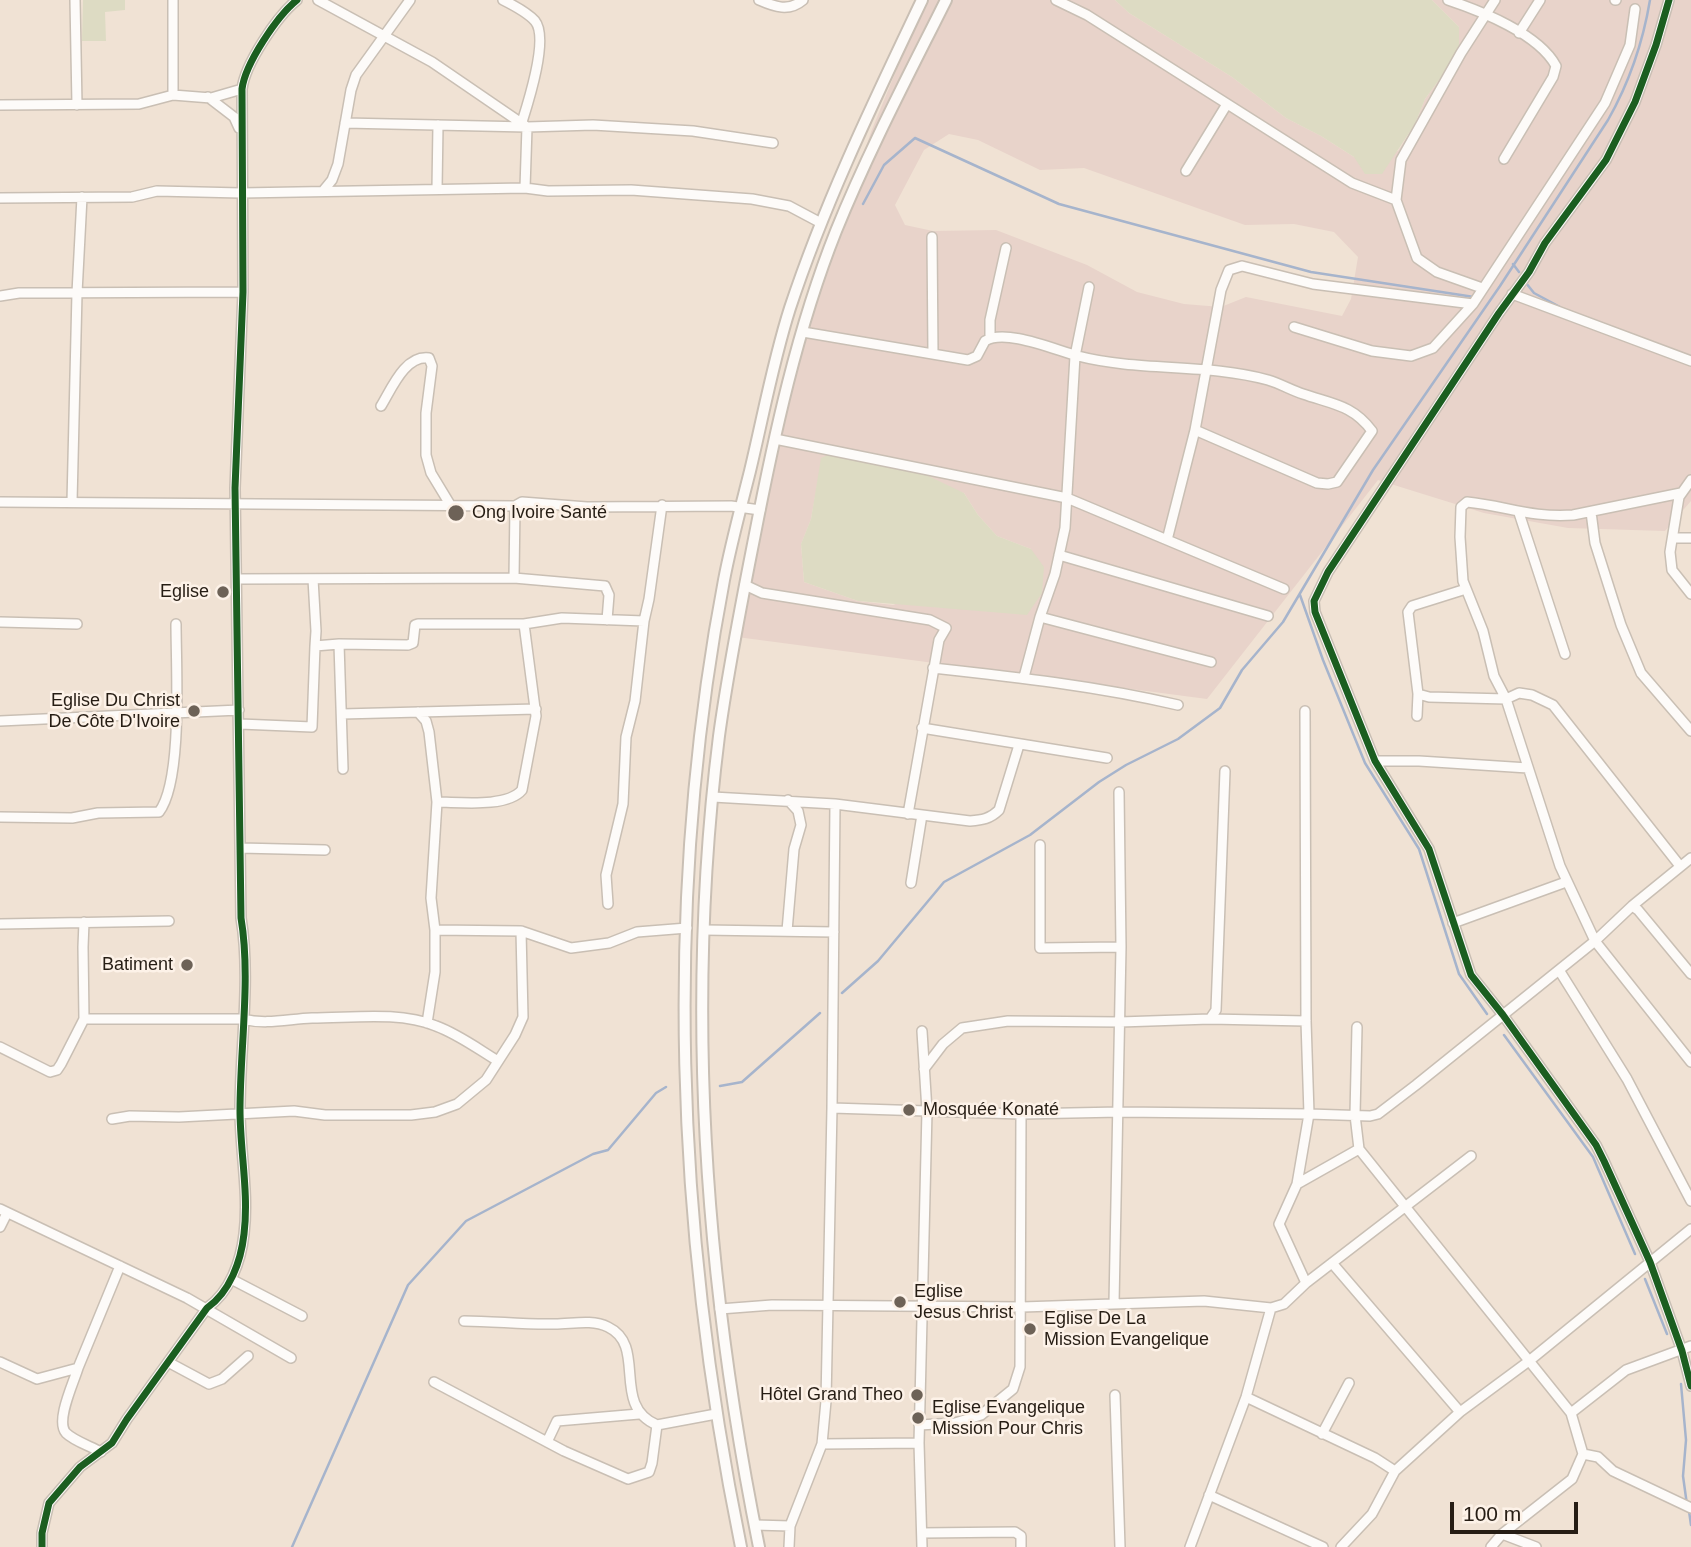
<!DOCTYPE html>
<meta charset="utf-8">
<style>
body{margin:0}
#map{position:relative;width:1691px;height:1547px;overflow:hidden;background:#f0e2d4;font-family:Helvetica,sans-serif}
canvas{display:block}
.scale{position:absolute;left:1450px;top:1502px;width:128px;height:32px;box-sizing:border-box;border:4px solid #261d14;border-top:0;padding-left:9px;font-size:21px;line-height:24px;white-space:nowrap;color:#261d14;-webkit-text-stroke:5px #fdf2e8;paint-order:stroke}
</style>
<div id="map">
<canvas width="1691" height="1547"></canvas>
<div class="scale">100 m</div>
</div>
<script>
const ctx = document.querySelector('canvas').getContext('2d');
ctx.lineJoin = 'round';
function fillPath(path, color) { ctx.fillStyle = color; ctx.fill(path, 'evenodd'); }
function stroke(path, color, width, dash) { ctx.strokeStyle = color; ctx.lineWidth = width; ctx.lineCap = dash ? 'butt' : 'round'; ctx.setLineDash(dash || []); ctx.stroke(path); }
function label(font, color, halo, rows, align = 'center') {
  ctx.font = font + ' Helvetica,sans-serif'; ctx.lineWidth = 5; ctx.setLineDash([]); ctx.textBaseline = 'middle'; ctx.strokeStyle = halo; ctx.fillStyle = color; for (const [text, x, y, turn = 0] of rows) {
    ctx.save(); ctx.translate(x, y); ctx.rotate((+turn || 0) * Math.PI / 180); ctx.textAlign = isNaN(turn) ? turn : align; if (halo) ctx.strokeText(text, 0, 0); ctx.fillText(text, 0, 0); ctx.restore();
  }
}
fillPath(new Path2D(`
 M925,0H1115L1129,13L1232,77L1286,118L1321,136L1354,157L1398,151L1415,124L1425,99L1459,53V27L1432,0H1691V501L1665,531L1568,528L1484,513L1378,480L1207,699L737,637L782,417L836,235L871,132ZM949,134L978,140L1040,170L1084,168L1245,225L1294,224L1334,232L1358,257L1351,299L1342,316L1246,297L1221,307L1184,304L1137,292L1087,265L996,230L933,231L905,225L895,205L924,150ZM822,458L964,493L978,515L997,536L1031,549L893,605L858,601L804,582L801,544L811,519Z`), '#e8d3ca');
fillPath(new Path2D(`
 M83,0H125V10L105,12L106,41H82Z
 M1115,0H1432L1459,27V53L1425,99L1415,124L1382,174H1365L1354,157L1321,136L1286,118L1232,77L1129,13Z
 M837,451L920,472L964,493L978,515L997,536L1031,549L1044,567L1042,593L1027,615L858,601L804,582L801,544L811,519L821,458Z`), '#dddbc3');
stroke(new Path2D(`
 M863,204L884,165L915,138L1059,204L1311,272L1474,297
 M1513,264L1519,272
 M1526,283L1534,293L1560,307
 M1300,595L1323,660L1365,763L1419,849L1459,974L1487,1014
 M842,993L878,961L944,882L1030,835L1099,782L1126,765L1178,739L1220,708L1242,670L1283,622L1373,470L1500,286L1608,120C1629,83 1643,42 1650,0
 M1504,1035L1593,1157L1635,1254
 M720,1086L742,1082L820,1013
 M1645,1279L1667,1334
 M1681,1384L1686,1440L1683,1476L1687,1505
 M1689,1511L1691,1525
 M292,1547L408,1285L466,1221L593,1154L608,1150L656,1093L666,1087`), '#a6b4cc', 2.5);
const minor = new Path2D(`
 M75,0L77,105
 M318,0L432,62L527,127L525,188
 M503,0C513,5 527,12 535,21C549,38 528,103 522,122
 M759,0C775,7 789,12 803,0
 M1056,0L1087,15L1352,183L1396,200L1417,258L1437,272L1482,288
 M1448,0C1481,11 1539,34 1556,66L1553,77L1504,159
 M1615,0H1616
 M1669,0L1656,45L1635,102L1606,160L1545,243L1529,272L1499,313L1328,572L1314,601L1315,612L1375,761L1429,849L1471,975L1503,1015L1596,1145L1604,1161L1650,1262L1682,1351L1691,1386
 M1519,33L1540,0
 M173,95V0
 M208,97L234,117L239,128
 M0,105L139,104L173,95L211,98L242,89
 M345,123L527,127L593,125L693,131L773,143
 M1186,171L1227,104
 M437,189L438,125
 M323,191L332,180L338,164L351,90L356,75L410,0
 M0,198L132,197L157,191L241,193L525,188L548,191L631,190L752,199L789,206L821,223
 M1396,200L1401,160L1461,53L1495,0
 M932,237L933,354
 M1512,294L1691,361
 M0,296L19,293L243,292
 M1294,327L1372,351L1411,356L1433,348L1473,304
 M803,332L968,360L977,356L985,341C1005,328 1055,350 1078,356C1140,372 1207,363 1268,380C1281,384 1291,390 1303,394C1332,404 1353,405 1372,431L1337,482L1328,484L1317,483L1195,430
 M990,338V320L1006,248
 M381,406C392,388 405,355 429,358L432,366L426,413V455L431,473L451,506
 M775,439L1067,498L1284,589
 M1691,480L1679,497L1670,552L1672,570L1691,594
 M1681,493L1573,515C1532,518 1506,506 1467,502L1461,507L1460,537L1463,581L1483,631L1494,676L1506,699L1560,866L1595,941L1691,1062
 M0,502L515,506L522,502L587,507L731,506L760,510
 M72,502L77,293L82,197
 M1591,512L1595,543L1621,625L1641,673L1691,731
 M1519,513L1565,654
 M1673,538H1691
 M1167,540L1195,430L1221,290L1229,270L1242,266L1313,284L1473,304L1605,103L1630,45L1635,9
 M1059,555L1268,616
 M514,578L515,506
 M237,579L514,578L605,586L609,595L607,620
 M313,579L316,631L315,646L339,644L408,645L413,643L415,625L418,624H524L562,618L644,621
 M745,585L762,593L930,620L946,628L939,640L908,814
 M1040,617L1211,662
 M0,622L77,624
 M339,644L343,769
 M933,668C1015,677 1097,686 1178,705
 M1024,677L1040,617L1055,574L1065,528L1075,356L1089,287
 M1418,694L1429,697L1506,699L1519,693L1532,695L1553,705L1680,866
 M1305,711L1306,1021L1309,1114L1297,1184L1279,1224L1306,1283
 M418,712L426,721L429,732L437,802C459,802 507,808 522,790L536,716L524,624
 M342,714L536,709
 M1417,716L1418,694L1408,612L1412,606L1466,589
 M0,721L239,710
 M240,724L312,727L315,646
 M922,728L1107,758
 M1375,761H1419L1528,768
 M713,797L835,804L970,821C982,820 990,819 999,810L1019,745
 M0,817L72,818L98,813L159,812C183,781 176,667 176,624
 M1040,845V948L1121,947
 M240,848L325,850
 M911,883L922,815
 M608,904L606,875L623,804L626,737L635,701L644,621L649,599L662,505
 M1632,906L1638,910L1691,974
 M1453,923L1566,882
 M0,924L169,921
 M435,930L431,898L437,802
 M704,930L834,932
 M521,931L571,948L609,943L637,932L687,928
 M787,931L794,849L801,825L798,811L788,800
 M1559,970L1627,1079L1691,1201
 M84,1019L83,947L84,922
 M1210,1019L1216,1010L1225,771
 M1357,1027L1355,1115L1359,1149L1571,1413
 M0,1047L50,1072L57,1070L61,1064L84,1019H242C267,1025 288,1019 312,1018C352,1018 399,1011 436,1026C458,1034 478,1049 498,1061
 M924,1069L943,1044L962,1028L1008,1021L1120,1022L1210,1019L1306,1021
 M832,1108L1021,1114L1120,1112L1309,1114L1370,1116L1378,1114L1416,1085L1595,941L1632,906L1691,858
 M112,1119L130,1116L179,1117L294,1111L325,1115H411L435,1112L457,1104L486,1080L515,1035L523,1017L521,931L435,930V972L427,1023
 M1297,1184L1359,1149
 M0,1209L187,1298L291,1358
 M0,1227L7,1213
 M1332,1263L1460,1412
 M231,1279L302,1316
 M1114,1303L1121,947L1119,792
 M720,1309L772,1305L1022,1307L1204,1301L1271,1308L1284,1304L1306,1283L1471,1156
 M464,1321C494,1321 525,1325 555,1324C572,1324 592,1319 608,1327C648,1346 610,1405 657,1425
 M0,1362L37,1379L78,1368L120,1266
 M168,1362L209,1384L222,1379L248,1356
 M78,1368C74,1382 55,1421 66,1433C74,1441 90,1446 101,1452
 M434,1382L564,1451L628,1479L649,1472L652,1463L657,1425L716,1414
 M1115,1395L1120,1547
 M1246,1397L1375,1458L1395,1471
 M919,1425L955,1423L981,1415L1013,1389L1020,1367L1021,1114
 M1322,1434L1349,1383
 M547,1442L557,1421L639,1414
 M822,1444L919,1443
 M1583,1454L1598,1457L1613,1471L1691,1508
 M1209,1495L1323,1547
 M755,1525L790,1526
 M922,1533L1015,1532L1021,1536V1547
 M1502,1534L1536,1547
 M42,1547V1533L49,1503L80,1467L112,1443L127,1419L207,1308C230,1292 241,1261 244,1234C249,1193 240,1151 240,1110C240,1049 251,977 241,918L235,488L243,292L242,89C245,64 277,16 297,0
 M789,1547L790,1526L822,1444L826,1401L832,1108L835,804
 M922,1547L919,1443L927,1111L922,1031
 M1190,1547L1246,1397L1271,1308
 M1341,1547L1372,1514L1395,1471L1460,1412L1529,1361L1691,1229
 M1491,1547L1502,1534L1572,1479L1583,1454L1571,1413L1626,1370L1691,1346`);
const major = new Path2D(`
 M741,1547C676,1229 663,899 724,580C731,543 741,507 750,471C763,417 773,361 790,308C825,202 874,101 922,0
 M759,1547C705,1281 685,1006 719,736C728,670 741,605 754,539C774,436 797,329 836,231C868,152 908,76 946,0`);
stroke(minor, '#c9bfb4', 12);
stroke(major, '#c9bfb4', 14);
stroke(minor, '#fdfbf9', 9);
stroke(major, '#fdfbf9', 10);
stroke(new Path2D(`
 M1669,0L1656,45L1635,102L1606,160L1545,243L1529,272L1499,313L1328,572L1314,601L1315,612L1375,761L1429,849L1471,975L1503,1015L1596,1145L1604,1161L1650,1262L1682,1351L1691,1386
 M42,1547V1533L49,1503L80,1467L112,1443L127,1419L207,1308C230,1292 241,1261 244,1234C249,1193 240,1151 240,1110C240,1049 251,977 241,918L235,488L243,292L242,89C245,64 277,16 297,0`), '#1b5e20', 7);
for (const [x, y, r, color] of [
 [456,513,9,"#6d6257"],
 [223,592,7,"#6d6257"],
 [194,711,7,"#6d6257"],
 [187,965,7,"#6d6257"],
 [909,1110,7,"#6d6257"],
 [900,1302,7,"#6d6257"],
 [1030,1329,7,"#6d6257"],
 [917,1395,7,"#6d6257"],
 [918,1418,7,"#6d6257"]
]) { const dot = new Path2D(); dot.arc(x, y, r, 0, 2 * Math.PI); ctx.fillStyle = color; ctx.fill(dot); stroke(dot, '#fdf2e8', 2.5); }
label('18px', '#261d14', '#fdf2e8', [
 ["Ong Ivoire Santé",472,513],
 ["Eglise",209,592,"right"],
 ["Eglise Du Christ",180,701,"right"],
 ["De Côte D'Ivoire",180,722,"right"],
 ["Batiment",173,965,"right"],
 ["Mosquée Konaté",923,1110],
 ["Eglise",914,1292],
 ["Jesus Christ",914,1313],
 ["Eglise De La",1044,1319],
 ["Mission Evangelique",1044,1340],
 ["Hôtel Grand Theo",903,1395,"right"],
 ["Eglise Evangelique",932,1408],
 ["Mission Pour Chris",932,1429]
], 'left');
</script>
